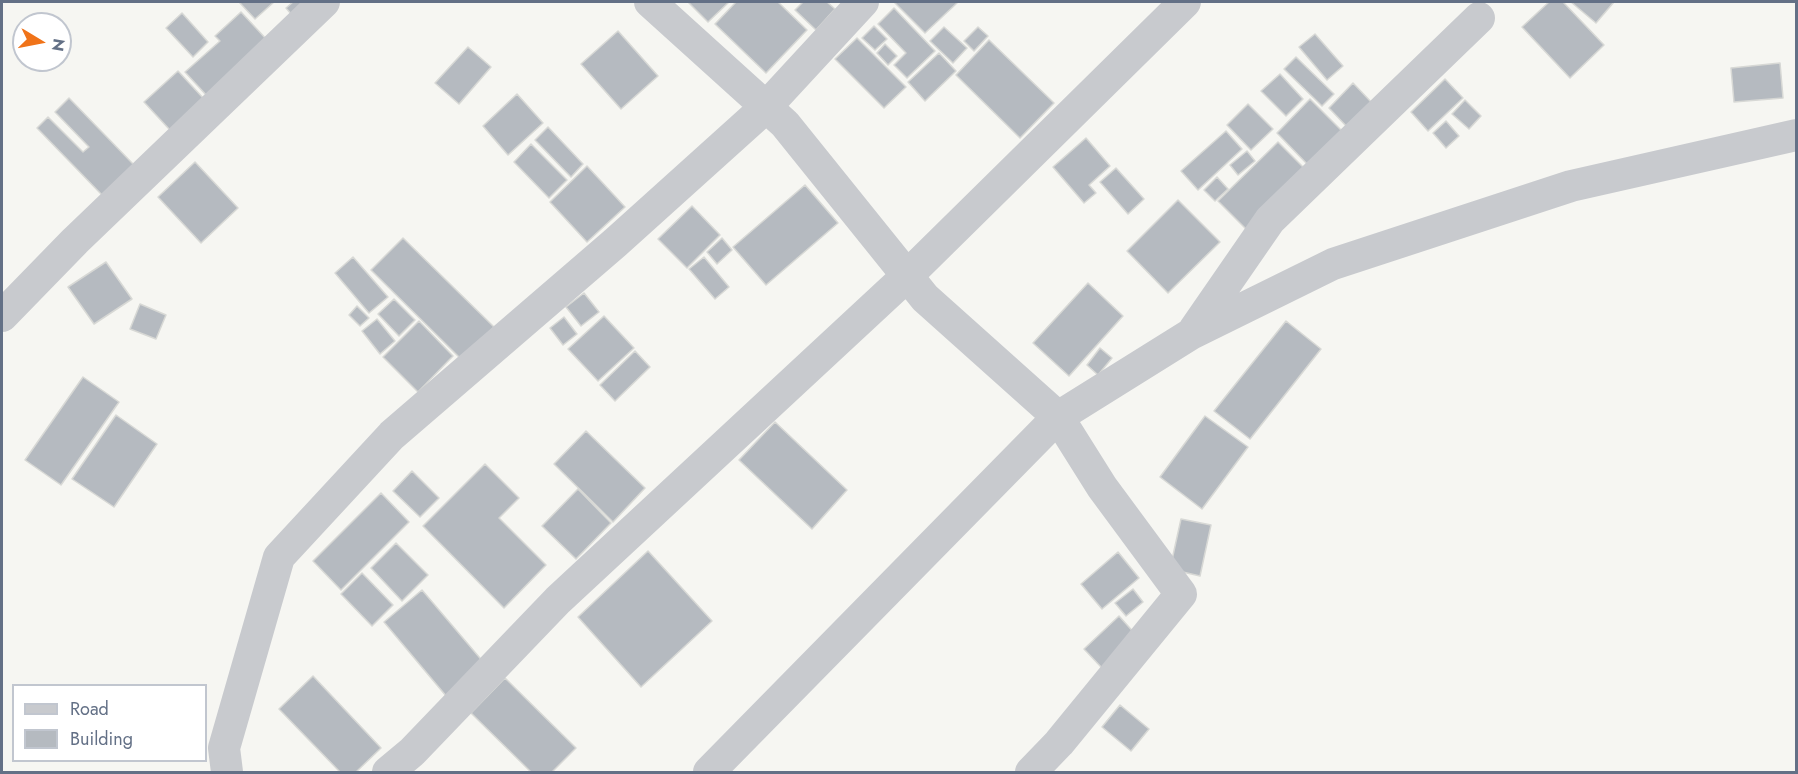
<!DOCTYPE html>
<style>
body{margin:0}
#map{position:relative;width:1798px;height:774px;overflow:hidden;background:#f6f6f2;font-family:Jost,sans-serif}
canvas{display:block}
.frame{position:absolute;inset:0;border:3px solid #637086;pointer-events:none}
.legend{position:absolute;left:12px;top:684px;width:195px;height:78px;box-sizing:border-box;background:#fff;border:2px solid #c1c6cf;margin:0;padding:8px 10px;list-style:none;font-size:18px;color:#637086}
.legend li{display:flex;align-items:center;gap:12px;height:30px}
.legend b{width:30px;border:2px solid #c1c6cf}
.north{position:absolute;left:12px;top:12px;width:60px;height:60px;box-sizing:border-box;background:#fff;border:2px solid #c1c6cf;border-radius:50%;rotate:100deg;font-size:16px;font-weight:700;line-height:24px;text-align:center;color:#637086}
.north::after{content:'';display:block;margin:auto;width:21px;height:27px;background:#f07319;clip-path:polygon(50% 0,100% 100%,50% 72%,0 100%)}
</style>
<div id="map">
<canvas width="1798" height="774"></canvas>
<div class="frame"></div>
<ul class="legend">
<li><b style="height:8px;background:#c8cace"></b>Road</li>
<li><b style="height:16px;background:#b5bac0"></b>Building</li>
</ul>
<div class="north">N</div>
</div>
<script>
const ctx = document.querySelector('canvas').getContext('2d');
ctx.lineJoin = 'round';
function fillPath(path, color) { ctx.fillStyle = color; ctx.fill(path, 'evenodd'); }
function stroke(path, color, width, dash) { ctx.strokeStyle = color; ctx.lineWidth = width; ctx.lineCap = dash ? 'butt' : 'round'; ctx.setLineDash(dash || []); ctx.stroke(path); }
const building = new Path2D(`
 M239,2H274L255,19Z
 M293,2H306L292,15L286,8Z
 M688,2H729L708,22Z
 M736,2H778L807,30L766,73L715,24Z
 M803,2H827L835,9L816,30L795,10Z
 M894,2H956L957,3L925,33Z
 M1549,2H1563L1604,45L1570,78L1522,27Z
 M1571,2H1614L1596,23Z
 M894,8L935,51L907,78L894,65L906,53L878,24Z
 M241,12L268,41L208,97L185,72L220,41L215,36Z
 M182,13L208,42L193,57L166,28Z
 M874,26L887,39L875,50L862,38Z
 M944,27L967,48L953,63L930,41Z
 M978,27L988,36L974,51L964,41Z
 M618,31L658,76L621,109L581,64Z
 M1315,34L1343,66L1327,80L1299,47Z
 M857,38L906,87L884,108L835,59Z
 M989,40L1054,103L1020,138L956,75Z
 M885,44L897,56L888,65L877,53Z
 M468,47L491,67L459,104L435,83Z
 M939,53L956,71L925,101L908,82Z
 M1296,57L1334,94L1322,106L1284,69Z
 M1780,63L1783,98L1734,102L1731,68Z
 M178,71L204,99L170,130L144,102Z
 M1280,74L1303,99L1286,116L1261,91Z
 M1445,79L1463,98L1428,131L1411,112Z
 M1353,83L1374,105L1350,130L1329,108Z
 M517,94L543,123L508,155L483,126Z
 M69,98L134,165L103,196L37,128L48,117L83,152L89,147L55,112Z
 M1310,99L1344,133L1310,167L1277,133Z
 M1465,100L1481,116L1469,129L1452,114Z
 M1248,104L1273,129L1251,150L1227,125Z
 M1446,121L1459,136L1446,148L1433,133Z
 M548,127L583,164L571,177L535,140Z
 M1226,131L1242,149L1198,190L1181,171Z
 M1086,138L1110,166L1089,185L1096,193L1084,203L1053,167Z
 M1278,142L1305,169L1246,229L1218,201Z
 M531,144L567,180L549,198L514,162Z
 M1247,151L1255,161L1238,175L1230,165Z
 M195,162L238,208L201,243L158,197Z
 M587,166L625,207L587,242L550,202Z
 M1116,168L1144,199L1128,214L1100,182Z
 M1217,177L1228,189L1215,201L1204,190Z
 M805,185L838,223L766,285L733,247Z
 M1178,200L1220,242L1168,293L1127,251Z
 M692,206L720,235L687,268L658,239Z
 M403,238L494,327L462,360L371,270Z
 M722,238L732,250L717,264L707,252Z
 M353,257L388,297L369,313L335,273Z
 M704,257L729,287L715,299L689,269Z
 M106,262L132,299L94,324L68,287Z
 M1088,283L1123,316L1069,376L1033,343Z
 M584,293L599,312L581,326L566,307Z
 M394,299L415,320L399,336L378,314Z
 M140,304L166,315L156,339L130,329Z
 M357,306L369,318L360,326L349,315Z
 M604,316L634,348L598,381L568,349Z
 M564,317L577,334L563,345L550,328Z
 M377,319L395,341L380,354L362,331Z
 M419,321L453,356L418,392L383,357Z
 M1286,321L1321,349L1250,439L1214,411Z
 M1100,348L1112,358L1098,375L1087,365Z
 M635,351L650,367L615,401L600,385Z
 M83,377L119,402L61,485L25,460Z
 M116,415L157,444L114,507L72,479Z
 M1205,416L1248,447L1202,509L1160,477Z
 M775,422L847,490L812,529L739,460Z
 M586,431L645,488L613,522L554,464Z
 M485,464L519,498L499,518L546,565L504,608L423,526Z
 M412,471L439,498L420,517L393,491Z
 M578,489L611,523L576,559L542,526Z
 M381,493L409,522L341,590L313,561Z
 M1181,519L1211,525L1200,576L1170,569Z
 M396,543L428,575L402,601L371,568Z
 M648,551L712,621L641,687L578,617Z
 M1118,552L1139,578L1102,609L1081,584Z
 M362,573L393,605L372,626L341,594Z
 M1133,589L1143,602L1126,616L1115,603Z
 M422,590L485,664L447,697L384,622Z
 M1119,616L1137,636L1102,668L1084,649Z
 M313,676L381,748L356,772H340L279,709Z
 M505,678L576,748L552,772H531L471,713Z
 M1120,705L1149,729L1131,751L1102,727Z`);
fillPath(building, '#b5bac0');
stroke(building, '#d7d8d5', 1.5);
stroke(new Path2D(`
 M650,2L785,124L925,298L1058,417L1102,487L1181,594L1059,743L1031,772
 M2,316L75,241L324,2
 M1194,330L1270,220L1479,18
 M227,772L224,748L279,557L392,435L615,243L766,107L863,2
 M388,772L412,752L558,600L907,276L1185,2
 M709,772L1058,417L1191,334L1333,264L1571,186L1796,135`), '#c8cace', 32);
</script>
